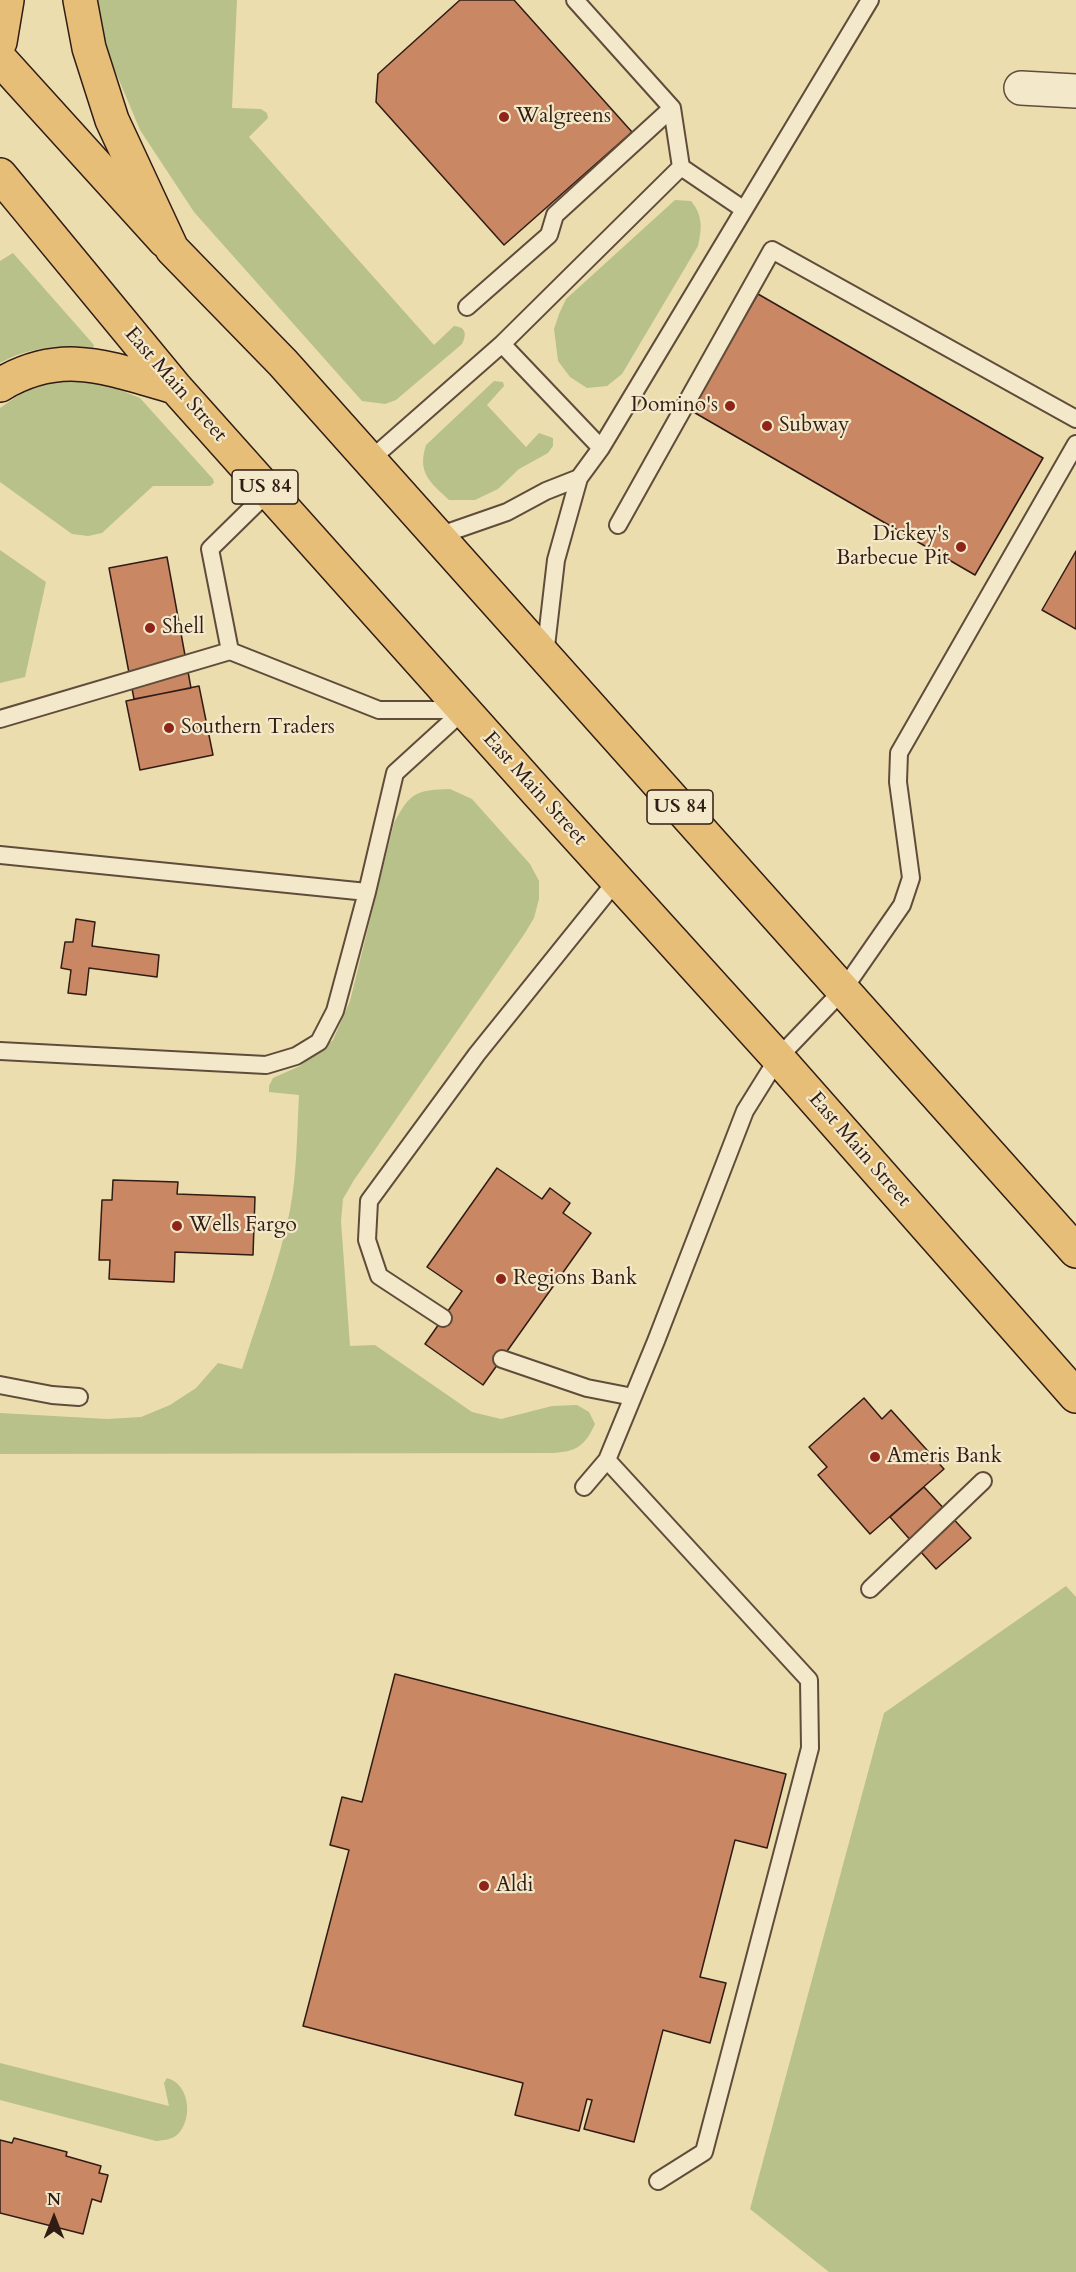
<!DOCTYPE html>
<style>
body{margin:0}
#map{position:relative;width:1076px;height:2272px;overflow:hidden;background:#ecddae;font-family:Cardo,serif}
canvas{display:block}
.north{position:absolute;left:24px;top:2188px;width:60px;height:60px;-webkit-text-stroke:4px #f3e9ca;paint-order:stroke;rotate:0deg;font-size:16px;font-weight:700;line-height:24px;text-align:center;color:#311c15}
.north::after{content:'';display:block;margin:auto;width:21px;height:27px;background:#311c15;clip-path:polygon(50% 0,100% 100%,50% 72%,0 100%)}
</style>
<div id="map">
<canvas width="1076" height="2272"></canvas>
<div class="north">N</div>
</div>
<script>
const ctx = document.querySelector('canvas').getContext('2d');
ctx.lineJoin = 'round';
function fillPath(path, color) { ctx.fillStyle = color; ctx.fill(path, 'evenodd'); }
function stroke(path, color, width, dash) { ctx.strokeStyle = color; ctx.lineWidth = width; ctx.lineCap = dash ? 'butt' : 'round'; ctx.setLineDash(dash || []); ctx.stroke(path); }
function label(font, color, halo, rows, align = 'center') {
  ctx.font = font + ' Cardo,serif'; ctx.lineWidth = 4.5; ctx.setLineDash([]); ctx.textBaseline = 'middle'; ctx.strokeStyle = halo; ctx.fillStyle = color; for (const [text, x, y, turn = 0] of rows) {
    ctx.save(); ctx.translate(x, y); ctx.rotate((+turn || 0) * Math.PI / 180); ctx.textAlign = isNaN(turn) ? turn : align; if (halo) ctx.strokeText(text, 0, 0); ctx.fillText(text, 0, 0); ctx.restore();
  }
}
fillPath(new Path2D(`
 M97,0H237L232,108L261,109L267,113L268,118L249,137L434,345L454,326C466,327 467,334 462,344L396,400L385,404L362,401L194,212L140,130L114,68L100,22Z
 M675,200L691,201C703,215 702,229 698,246L622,374L607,386L587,388L570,377L558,361L554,329L559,314L566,299Z
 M13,253L94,345L93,348C61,345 29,347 0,363V261Z
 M59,381H88L115,388L140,398L213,479L214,483L210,486H153L102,533L88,536L72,534L0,482V408L32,386Z
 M494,381L503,382L504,386L487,405L526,447L539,433L553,438V446L548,453L519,469L498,489L475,500H449C430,482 417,473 426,445Z
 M0,550L46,582L25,677L0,683Z
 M450,789L472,799L530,864L539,881V899L534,918L525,933L354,1180L343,1199L341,1221L350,1346L375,1345L472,1412L501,1419L552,1406L577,1405L589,1412L595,1424C585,1446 576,1452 552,1453L0,1454V1413L107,1419L141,1417L170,1405L196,1388L218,1363L242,1369C259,1316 279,1264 290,1210C297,1173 297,1132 299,1095L269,1092V1086L273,1078L300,1066L333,1040L350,1001L394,823C410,792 417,790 450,789Z
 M1066,1586L1076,1597V2272H829L750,2209L884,1713Z
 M0,2063L169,2106L164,2083L167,2078C190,2084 193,2119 178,2134C172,2140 164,2140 156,2141L0,2100Z`), '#b8c18a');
const building = new Path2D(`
 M460,0H514L632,132L504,245L376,102L378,74Z
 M758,294L1043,458L975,575L690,410Z
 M1076,551V629L1042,610Z
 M167,557L191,688L134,699L109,568Z
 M199,686L213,755L140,770L126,701Z
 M76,919L95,922L92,946L159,955L157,977L89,968L86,995L68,993L71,970L61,968L65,942H73Z
 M497,1168L542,1199L550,1188L570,1203L563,1213L591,1233L483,1385L425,1344L462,1291L427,1267Z
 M113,1180L178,1182L177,1194L255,1197L253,1255L175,1252L174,1282L109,1279L110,1260H99L102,1200H112Z
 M864,1398L882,1419L891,1410L944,1469L870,1534L818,1475L827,1467L809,1447Z
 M924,1487L971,1538L936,1569L890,1517Z
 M395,1674L786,1774L767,1848L735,1840L700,1977L726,1983L710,2043L663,2030L634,2142L584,2129L592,2100L587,2099L579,2131L515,2115L523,2083L303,2026L349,1850L330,1845L342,1797L362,1802Z
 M14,2138L67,2152L66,2156L101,2166L99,2173L108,2175L101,2202L92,2199L83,2234L0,2213V2140L12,2143Z`);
fillPath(building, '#c98763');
stroke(building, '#311c15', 1.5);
const lane = new Path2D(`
 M575,0L672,108L681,167L743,209
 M467,307L549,235L555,215L672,108
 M502,344L601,448
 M370,460L502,344L681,167
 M618,525L772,250L1076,419
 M438,536L507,512L546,491L579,478
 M230,651L379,710H463
 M545,655L556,560L579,478L601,448L870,0
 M0,719L230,651L210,549L269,491
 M0,855L367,892
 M0,1051L266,1065L296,1056L319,1042L335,1011L367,892L395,773L464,710
 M443,1318L379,1276L367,1240L369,1201L477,1054L617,880
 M502,1359L587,1388L633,1397
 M0,1385L52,1395L79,1397
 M607,1460L809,1680L810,1748L704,2152L658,2181
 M584,1487L607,1460L656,1341L745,1111L778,1058L843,990L902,905L911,878L898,782L899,753L1076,444
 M870,1589L983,1481`);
const street = new Path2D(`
 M1021,88L1076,91`);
const primary = new Path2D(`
 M0,59L165,241`);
const highway = new Path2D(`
 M80,0L89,48L112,120L172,249L283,363L1076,1251
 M0,42L7,0
 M0,175L175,387L538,793L778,1058L1076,1396
 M0,385C63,347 110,369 175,387`);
stroke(lane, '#604c3b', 20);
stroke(street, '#604c3b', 36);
stroke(primary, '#311c15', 36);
stroke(highway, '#311c15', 36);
stroke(lane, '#f3e9ca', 16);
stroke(street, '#f3e9ca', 33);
stroke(primary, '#e6be77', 33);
stroke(highway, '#e6be77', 33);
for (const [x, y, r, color] of [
 [504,117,6,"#8f2418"],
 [730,406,6,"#8f2418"],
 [767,426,6,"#8f2418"],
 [961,547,6,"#8f2418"],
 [150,628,6,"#8f2418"],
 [169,728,6,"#8f2418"],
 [177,1226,6,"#8f2418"],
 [501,1279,6,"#8f2418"],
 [875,1457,6,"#8f2418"],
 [484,1886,6,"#8f2418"]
]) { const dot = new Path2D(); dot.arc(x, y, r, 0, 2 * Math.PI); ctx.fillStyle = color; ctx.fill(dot); stroke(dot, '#f3e9ca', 2); }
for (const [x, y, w] of [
 [265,487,66],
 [680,807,66]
]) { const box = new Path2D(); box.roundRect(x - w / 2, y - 17, w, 34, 4.5); ctx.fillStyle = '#f3e9ca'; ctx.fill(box); stroke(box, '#311c15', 1.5); }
label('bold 20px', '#311c15', null, [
 ["US 84",265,487],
 ["US 84",680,807]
]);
label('21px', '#311c15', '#f3e9ca', [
 ["Walgreens",516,117],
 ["Domino's",718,406,"right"],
 ["Subway",779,426],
 ["Dickey's",949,535,"right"],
 ["Barbecue Pit",949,559,"right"],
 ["Shell",162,628],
 ["Southern Traders",181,728],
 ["Wells Fargo",189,1226],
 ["Regions Bank",513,1279],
 ["Ameris Bank",887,1457],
 ["Aldi",496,1886]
], 'left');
label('21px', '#311c15', '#f3e9ca', [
 ["East Main Street",175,385,49],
 ["East Main Street",534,789,48],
 ["East Main Street",859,1150,49]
]);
</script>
